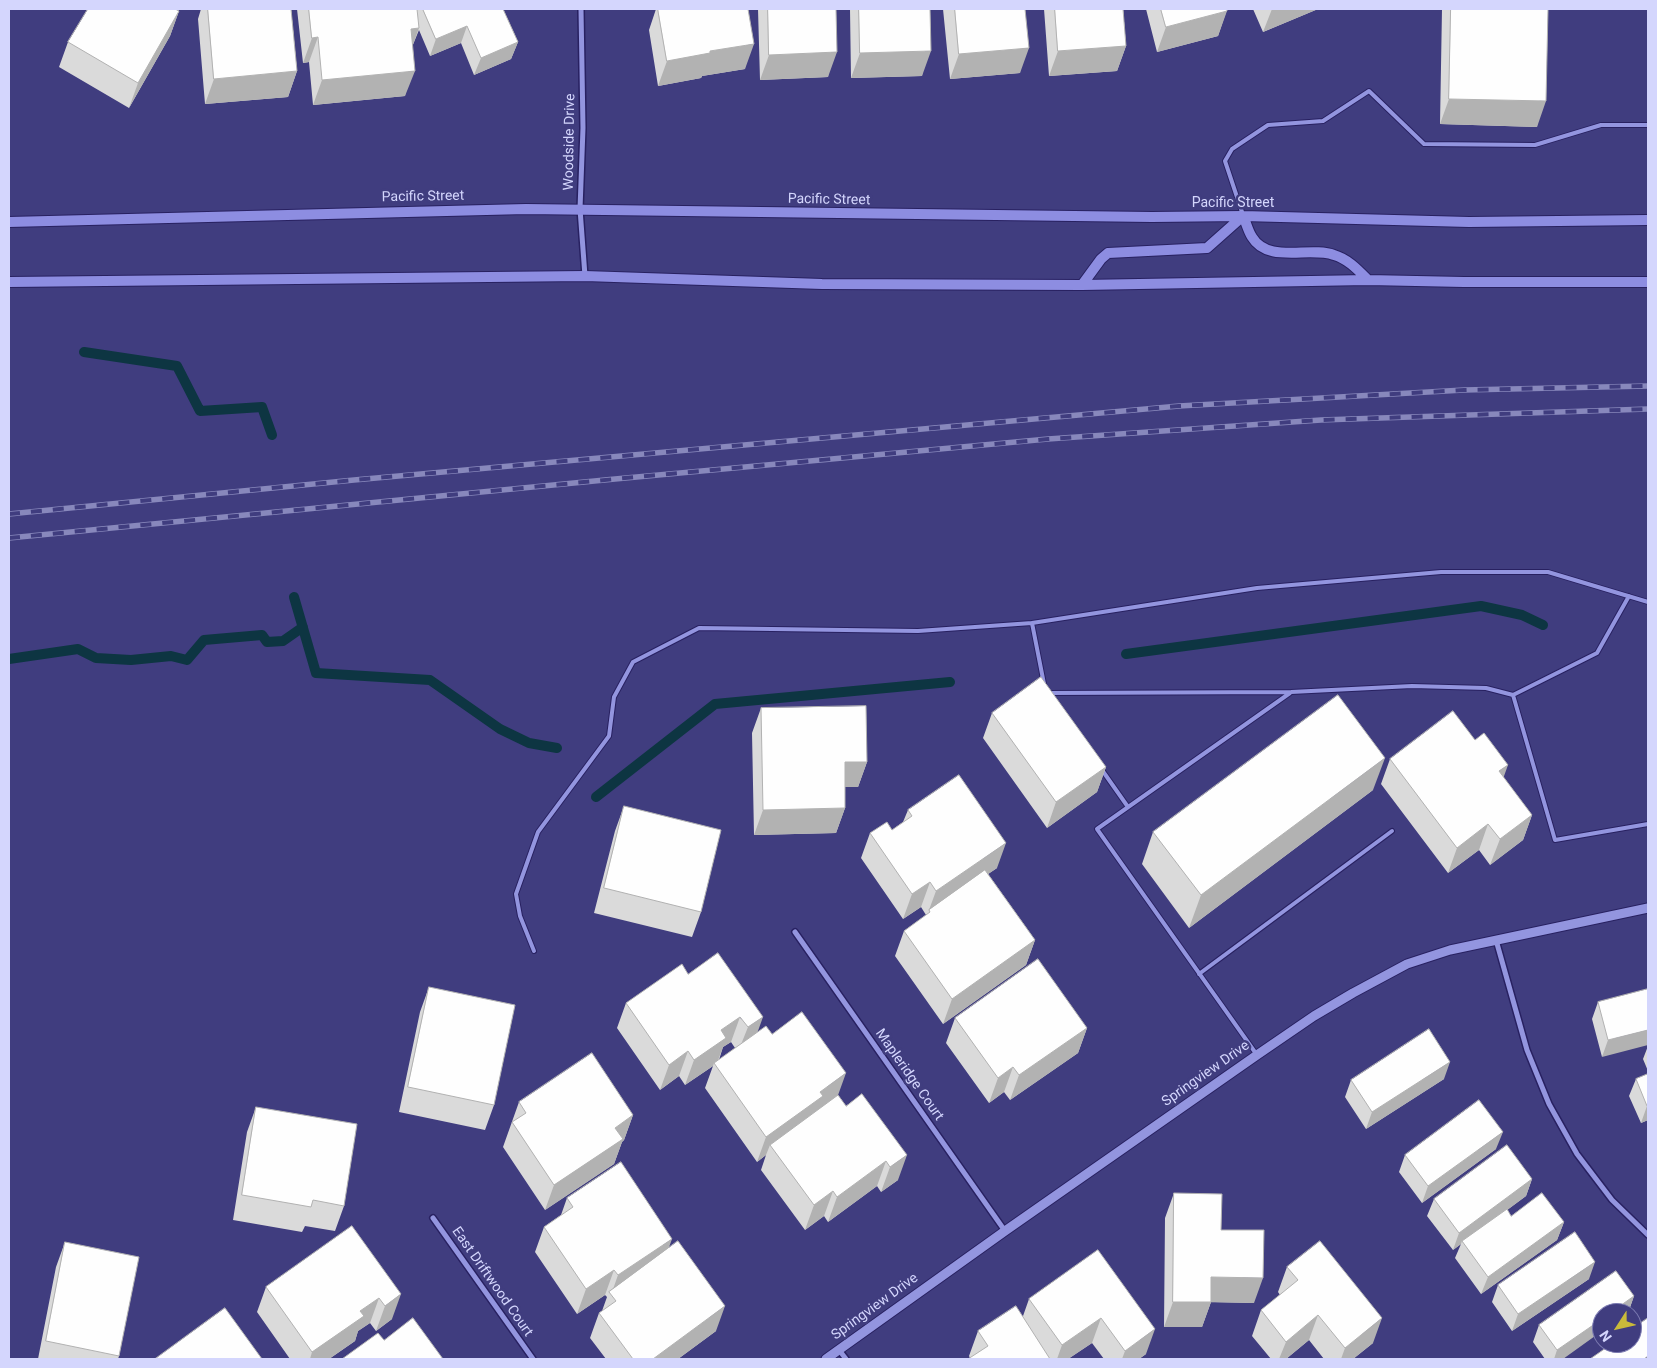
<!DOCTYPE html>
<style>
body{margin:0}
#map{position:relative;width:1657px;height:1368px;overflow:hidden;background:#403d7f;font-family:Roboto,sans-serif}
canvas{display:block}
.frame{position:absolute;inset:0;border:10px solid #d4d6fd;pointer-events:none}
.north{position:absolute;left:1592px;top:1303px;width:50px;height:50px;box-sizing:border-box;background:#403d7f;border:1px solid #7b7ab1;border-radius:50%;rotate:235deg;font-size:14px;font-weight:700;line-height:20px;text-align:center;color:#d4d6fd}
.north::after{content:'';display:block;margin:auto;width:18px;height:22px;background:#c9ba3a;clip-path:polygon(50% 0,100% 100%,50% 72%,0 100%)}
</style>
<div id="map">
<canvas width="1657" height="1368"></canvas>
<div class="frame"></div>
<div class="north">N</div>
</div>
<script>
const ctx = document.querySelector('canvas').getContext('2d');
ctx.lineJoin = 'round';
function stroke(path, color, width, dash) { ctx.strokeStyle = color; ctx.lineWidth = width; ctx.lineCap = dash ? 'butt' : 'round'; ctx.setLineDash(dash || []); ctx.stroke(path); }
function fillPath(path, color) { ctx.fillStyle = color; ctx.fill(path, 'evenodd'); }
function label(font, color, halo, rows, align = 'center') {
  ctx.font = font + ' Roboto,sans-serif'; ctx.lineWidth = 5; ctx.setLineDash([]); ctx.textBaseline = 'middle'; ctx.strokeStyle = halo; ctx.fillStyle = color; for (const [text, x, y, turn = 0] of rows) {
    ctx.save(); ctx.translate(x, y); ctx.rotate((+turn || 0) * Math.PI / 180); ctx.textAlign = isNaN(turn) ? turn : align; if (halo) ctx.strokeText(text, 0, 0); ctx.fillText(text, 0, 0); ctx.restore();
  }
}
stroke(new Path2D(`
 M84,352L177,366L200,411L262,407L272,435
 M294,597L316,673L430,680L500,729L529,743L557,748
 M1126,654L1481,606L1522,615L1543,625
 M9,659L78,649L96,658L131,660L171,656L187,660L204,640L262,635L267,642L283,641L303,627
 M596,797L715,704L950,682`), '#0d3542', 10);
const service = new Path2D(`
 M1243,215L1225,161L1232,149L1268,125L1323,121L1369,91L1424,144L1535,145L1601,125H1648
 M1032,623L1044,684
 M1048,693L1291,692L1412,686L1486,688L1513,695L1555,840L1648,824
 M1513,695L1597,653L1629,596
 M1102,770L1128,807
 M534,951L520,916L516,894L538,832L609,736L614,697L633,662L699,628L918,631L1032,623L1257,588L1441,572H1548L1648,602
 M1199,974L1392,831
 M1257,1055L1097,829L1290,693`);
const minor = new Path2D(`
 M581,9L583,128L580,209L585,276
 M795,932L1005,1231
 M1496,940L1527,1050L1549,1104L1577,1154L1612,1200L1648,1235
 M433,1218L533,1359
 M839,1350L846,1359`);
const tertiary = new Path2D(`
 M826,1359L1005,1231L1257,1055L1314,1016L1353,993L1407,964L1450,950L1648,908`);
const secondary = new Path2D(`
 M1243,216C1246,222 1248,231 1252,237C1268,264 1309,246 1334,255C1348,259 1358,270 1368,280
 M9,222L526,209L1152,217L1243,216L1469,222L1648,220
 M9,282L585,276L822,284L1082,285L1368,280L1464,282H1648
 M1082,285L1101,259L1108,253L1207,248L1243,216`);
stroke(service, '#282161', 6);
stroke(minor, '#282161', 8);
stroke(tertiary, '#282161', 11);
stroke(secondary, '#282161', 12);
stroke(service, '#9395df', 4);
stroke(minor, '#9395df', 5);
stroke(tertiary, '#9395df', 9);
stroke(secondary, '#8d8de1', 10);
const rail = new Path2D(`
 M9,514L354,480L1179,406L1464,390L1648,386
 M9,538L615,479L1048,439L1321,420L1648,409`);
stroke(rail, '#8888bc', 5.5);
stroke(rail, '#403d7f', 4, [11]);
fillPath(new Path2D(`
 M201,9H291L297,71L288,97L205,104L198,19Z
 M297,9H503L518,42L511,59L474,75L461,43L430,56L419,30L412,47L405,96L313,105L309,62L303,63Z
 M656,9H748L745,69L702,76L701,78L658,86L649,30Z
 M758,9H836L828,77L760,80Z
 M850,9H930L922,76L851,78Z
 M943,9H1025L1020,73L950,79Z
 M1044,9H1123L1126,46L1117,71L1049,76Z
 M1146,9H1227L1218,36L1157,52Z
 M1253,9H1318L1263,32Z
 M1442,9H1548L1537,127L1440,124Z
 M179,11L170,36L129,108L59,67L68,42Z
 M761,708L867,762L858,787H845V808L836,833L754,835L752,733Z
 M992,713L1106,767L1097,792L1047,828L983,738Z
 M1475,740L1532,815L1523,840L1490,865L1479,850L1448,873L1381,784L1390,759Z
 M1373,790L1189,928L1142,864L1153,832Z
 M624,806L701,912L692,937L594,913L615,831Z
 M908,810L997,868L988,874L1035,940L1026,965L943,1024L895,956L904,931L926,915L921,907L903,919L861,858L870,833L892,830L903,822Z
 M688,974L757,1032L772,1034L838,1095L846,1106L862,1094L898,1180L881,1192L877,1186L828,1222L824,1216L805,1230L761,1170L766,1155L757,1162L705,1088L713,1066L685,1085L679,1076L660,1090L617,1028L626,1003ZM731,1042L735,1048L719,1060L723,1047Z
 M429,987L494,1105L485,1130L399,1112L420,1012Z
 M1648,989L1602,1057L1592,1019L1598,1002Z
 M955,1018L1087,1028L1078,1053L1010,1100L1004,1092L989,1103L946,1043Z
 M1648,1046V1071L1643,1059Z
 M1648,1074V1120L1641,1123L1629,1096L1636,1079Z
 M1444,1079L1366,1129L1345,1097L1351,1080Z
 M519,1102L633,1115L624,1140L622,1142L614,1164L545,1210L503,1147Z
 M256,1107L344,1206L335,1231L305,1226L302,1232L233,1220L247,1132Z
 M1496,1149L1422,1203L1399,1172L1405,1155Z
 M1532,1179L1526,1196L1507,1210L1511,1216L1564,1222L1557,1240L1481,1294L1455,1258L1461,1244L1453,1250L1427,1216L1434,1199Z
 M1174,1193L1221,1230L1254,1303L1211,1302L1202,1327H1164L1165,1218Z
 M567,1198L669,1248L716,1331L678,1359H606L590,1338L599,1313L602,1311L607,1297L605,1295L577,1314L535,1252L544,1227L561,1215Z
 M352,1226L392,1319L376,1331L370,1323L358,1331L355,1341L329,1359H290L257,1312L266,1287Z
 M65,1242L119,1356L118,1359H38L56,1267Z
 M1098,1250L1146,1354L1139,1359H1104L1092,1343L1068,1359H968L970,1358L969,1356L978,1331L1023,1316L1029,1299Z
 M1287,1267L1373,1343L1353,1359H1324L1309,1340L1286,1359H1271L1252,1336L1261,1310L1280,1295L1278,1292Z
 M1589,1279L1512,1331L1492,1302L1498,1285Z
 M1634,1296L1628,1313H1602L1563,1359H1545L1533,1342L1539,1325Z`), '#dadada');
fillPath(new Path2D(`
 M1272,9H1318L1263,32Z
 M179,11L170,36L129,108L138,83Z
 M1227,11L1218,36L1157,52L1166,27Z
 M467,26L461,43L430,56L436,39Z
 M419,28L410,53L411,29Z
 M318,37L309,62L303,63L312,38Z
 M518,42L511,59L474,75L481,58Z
 M754,44L745,69L702,76L701,78L658,86L667,61L710,51Z
 M1126,46L1117,71L1049,76L1058,51Z
 M1029,48L1020,73L950,79L959,54Z
 M931,51L922,76L851,78L860,53Z
 M837,52L828,77L760,80L769,55Z
 M297,71L288,97L205,104L214,79Z
 M415,71L405,96L313,105L322,80Z
 M1449,99L1546,101L1537,127L1440,124Z
 M1385,758L1373,790L1189,928L1201,895Z
 M845,762H867L858,787H836Z
 M1508,765L1499,790V771Z
 M1106,767L1097,792L1047,828L1056,802Z
 M845,808L836,833L754,835L763,810Z
 M1532,815L1523,840L1490,865L1500,839Z
 M1488,824L1479,850L1448,873L1457,848Z
 M1006,843L997,868L929,914L930,912L929,910L936,891Z
 M930,882L921,907L903,919L912,894Z
 M1035,940L1026,965L943,1024L952,999Z
 M740,1017L731,1042L723,1047L717,1063H714L713,1066L685,1085L694,1060L721,1030Z
 M763,1017L754,1042L738,1052L748,1027Z
 M1087,1028L1078,1053L1010,1100L1019,1075Z
 M1648,1030V1045L1602,1057L1608,1040Z
 M688,1051L679,1076L660,1090L669,1065Z
 M1450,1062L1444,1079L1366,1129L1372,1112Z
 M1013,1067L1004,1092L989,1103L998,1078Z
 M846,1073L837,1098L770,1145L766,1155L757,1162L766,1137L820,1092Z
 M1647,1106H1648V1120L1641,1123Z
 M633,1115L624,1140L622,1142L614,1164L545,1210L554,1185L615,1128Z
 M1503,1132L1496,1149L1422,1203L1428,1186Z
 M907,1155L898,1180L881,1192L890,1167Z
 M886,1161L877,1186L828,1222L837,1197Z
 M1532,1179L1526,1196L1463,1243L1462,1241L1461,1244L1453,1250L1459,1233Z
 M833,1191L824,1216L805,1230L814,1205Z
 M1564,1222L1557,1240L1481,1294L1488,1277Z
 M672,1239L663,1264L611,1295L618,1275Z
 M1595,1262L1589,1279L1512,1331L1518,1314Z
 M614,1270L605,1295L577,1314L586,1289Z
 M1211,1277L1263,1278L1254,1303L1202,1302Z
 M401,1294L392,1319L376,1331L385,1306Z
 M1634,1296L1628,1313H1610Z
 M379,1298L370,1323L358,1331L355,1341L329,1359H310L312,1352L360,1311Z
 M1173,1302H1211L1202,1327H1164Z
 M725,1306L716,1331L678,1359H653Z
 M1318,1315L1309,1340L1286,1359H1279L1286,1342Z
 M1101,1318L1092,1343L1068,1359H1057L1062,1345Z
 M1382,1318L1373,1343L1353,1359H1341L1345,1348Z
 M1602,1319V1331L1563,1359H1554L1557,1350Z
 M1155,1329L1146,1354L1139,1359H1122L1125,1351Z`), '#b2b2b2');
const building = new Path2D(`
 M88,9H175L179,11L138,83L68,42Z
 M208,9H291L297,71L214,79Z
 M309,9H417L419,28L411,29L415,71L322,80L318,37L312,38Z
 M423,9H503L518,42L481,58L467,26L436,39Z
 M658,9H748L754,44L710,51V53L667,61Z
 M768,9H836L837,52L769,55Z
 M859,9H930L931,51L860,53Z
 M955,9H1025L1029,48L959,54Z
 M1055,9H1123L1126,46L1058,51Z
 M1161,9H1227V11L1166,27Z
 M1451,9H1548L1546,101L1449,99Z
 M1041,677L1106,767L1056,802L992,713Z
 M1338,695L1385,758L1201,895L1153,832Z
 M866,706L867,762H845V808L763,810L761,708Z
 M1453,711L1475,740L1484,733L1508,765L1499,771L1532,815L1500,839L1488,824L1457,848L1390,759Z
 M959,775L1006,843L936,891L930,882L912,894L870,833L887,822L892,830L912,816L908,810Z
 M624,806L721,830L701,912L604,888Z
 M985,870L1035,940L952,999L904,931L930,912L929,910Z
 M718,953L763,1017L748,1027L740,1017L721,1030L726,1038L694,1060L688,1051L669,1065L626,1003L682,964L688,974Z
 M1038,959L1087,1028L1019,1075L1013,1067L998,1078L955,1018Z
 M429,987L515,1005L494,1105L408,1087Z
 M1648,989V1030L1608,1040L1598,1002Z
 M802,1012L846,1073L820,1092L823,1096L766,1137L714,1063L766,1026L772,1034Z
 M1429,1029L1450,1062L1372,1112L1351,1080Z
 M592,1053L633,1115L615,1128L623,1139L554,1185L512,1122L526,1113L519,1102Z
 M1648,1074V1106H1647L1636,1079Z
 M862,1094L907,1155L890,1167L886,1161L837,1197L833,1191L814,1205L770,1145L838,1095L846,1106Z
 M1479,1100L1503,1132L1428,1186L1405,1155Z
 M256,1107L357,1124L344,1206L313,1200L311,1207L242,1195Z
 M1507,1145L1532,1179L1459,1233L1434,1199Z
 M621,1162L672,1239L618,1275L614,1270L586,1289L544,1227L573,1207L567,1198Z
 M1174,1193L1222,1194L1221,1230H1264L1263,1278L1211,1277V1302H1173Z
 M1542,1193L1564,1222L1488,1277L1462,1241L1507,1209L1511,1216Z
 M352,1226L401,1294L385,1306L379,1298L360,1311L364,1316L312,1352L266,1287Z
 M1575,1232L1595,1262L1518,1314L1498,1285Z
 M678,1241L725,1306L653,1359H633L599,1313L616,1301L609,1292Z
 M1320,1241L1382,1318L1345,1348L1318,1315L1286,1342L1261,1310L1298,1280L1287,1267Z
 M65,1242L139,1257L119,1356L46,1341Z
 M1098,1250L1155,1329L1125,1351L1101,1318L1062,1345L1029,1299Z
 M1616,1271L1634,1296L1610,1313H1602V1319L1557,1350L1539,1325Z
 M1016,1306L1050,1359H968L988,1346L978,1331Z
 M225,1308L262,1359H155Z
 M413,1318L443,1359H342L378,1333L384,1340Z
 M1648,1318V1356L1644,1359H1590L1613,1343H1632V1329Z`);
fillPath(building, '#fefefe');
stroke(building, '#b2b2b2', 1);
label('14px', '#d4d6fd', '#403d7f', [
 ["Woodside Drive",570,142,-89],
 ["Pacific Street",423,197,-1],
 ["Pacific Street",829,200,1],
 ["Pacific Street",1233,203],
 ["Springview Drive",1206,1074,-35],
 ["Mapleridge Court",909,1075,55],
 ["East Driftwood Court",492,1282,55],
 ["Springview Drive",875,1307,-36]
]);
</script>
